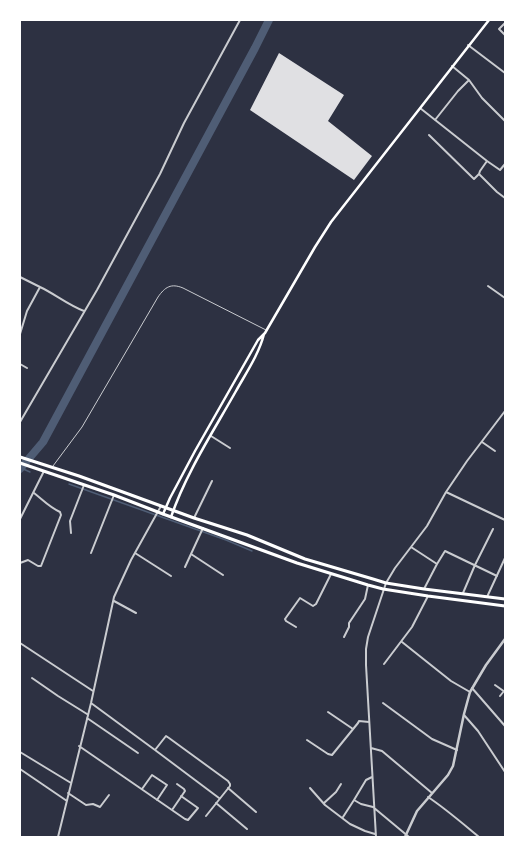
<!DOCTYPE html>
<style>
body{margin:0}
#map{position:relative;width:525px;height:857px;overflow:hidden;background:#2d3142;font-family:"Source Sans 3",sans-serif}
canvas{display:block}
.frame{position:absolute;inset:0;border:21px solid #fff;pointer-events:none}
</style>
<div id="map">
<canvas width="525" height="857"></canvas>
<div class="frame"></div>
</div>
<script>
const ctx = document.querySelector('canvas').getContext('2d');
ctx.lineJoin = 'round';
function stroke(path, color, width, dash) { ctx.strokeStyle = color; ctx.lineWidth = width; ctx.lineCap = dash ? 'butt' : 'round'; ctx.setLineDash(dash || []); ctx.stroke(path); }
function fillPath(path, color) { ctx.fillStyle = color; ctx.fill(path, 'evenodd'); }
stroke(new Path2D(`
 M21,468L30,472
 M69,484L226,540L252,551`), '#4f5d75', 1.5);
stroke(new Path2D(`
 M20,469L43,442L255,48L269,20`), '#4f5d75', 8);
fillPath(new Path2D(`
 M279,53L344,95L328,121L372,156L354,180L250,110Z`), '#e0e0e3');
stroke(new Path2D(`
 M53,466L82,427L158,297C165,287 171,283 183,288L266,330`), '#caccd0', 1);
stroke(new Path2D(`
 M505,23L499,29L505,35
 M468,45L505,73
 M452,66L469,80
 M420,108L487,161L480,171L479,174L497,192L505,198
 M435,120L458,91L469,80L482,98L505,121
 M429,135L474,179L479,174
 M487,161L500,170L505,164
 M20,277L40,287L27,311L20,334
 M488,286L505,298
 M40,287C55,294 68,305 84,311
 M20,364L27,368
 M20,422L97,290L160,174L184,123L240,20
 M211,436L230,448
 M482,442L495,451
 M446,492L505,520
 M194,518L212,481
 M20,519L44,471
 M203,528L191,554L223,575
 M71,533L70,521L84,485
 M411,547L437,564L445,551L497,576
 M91,553L114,495
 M135,553L171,576
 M20,563L28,560L38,566H41L61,515L60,512C49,507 43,500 34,493
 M185,567L191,554
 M424,589L437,564
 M463,593L475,565L493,529
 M487,597L505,558
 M114,601L136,613
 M296,627L286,621L285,619L300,598L313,606L316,604L331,574
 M344,637L349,627V623L365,599L368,585
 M402,642L451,681L470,692
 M20,643L93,691
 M384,664L412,627L428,596
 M32,678L58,696L87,714
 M495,685L505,692
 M472,688L505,726
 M500,696L504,691
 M91,703L155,750L166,736L169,738L228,781L230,784V786L206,816
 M383,703L432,739L457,750
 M328,712L353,729
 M464,715L478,731L505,772
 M87,718L138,753
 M307,740L328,754L332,755L358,723L359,721L369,722
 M79,746L185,819L188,820L198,808L181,796
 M371,748L382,751L432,793
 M155,750L219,798
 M20,752L71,783
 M20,769L67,801
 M372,777L366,780L354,800L361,804L373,807L409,837
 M228,788L256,812
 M310,788L325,805L350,824L365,831L375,834
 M142,789L152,775L167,785L157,800
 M68,793L86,805L93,804L100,807L109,795
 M428,797C446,809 462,823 479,837
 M216,803L247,829
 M324,803L336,792L341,784
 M172,810L185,791L184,789L177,784
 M343,817L354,800
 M58,837L91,703L114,597L131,560L161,506
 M376,837L366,665V649L368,637L386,583L395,568L427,526L446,492L467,461L505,411`), '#caccd0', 2);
stroke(new Path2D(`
 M405,837L417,811L448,775L453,766L464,714L470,692L486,665L505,639`), '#caccd0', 2.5);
stroke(new Path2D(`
 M163,514L170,498L195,451L258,340L265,333L315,247L331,222L489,20
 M171,517C186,473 213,432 236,391C246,373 259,354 264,334`), '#fff', 2.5);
stroke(new Path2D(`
 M20,457L79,476L194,518L247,535L305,559L373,579L386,583L424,589L505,599
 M20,463L114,495L163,514L297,563L368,585L383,589L428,596L505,606`), '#fff', 3);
</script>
